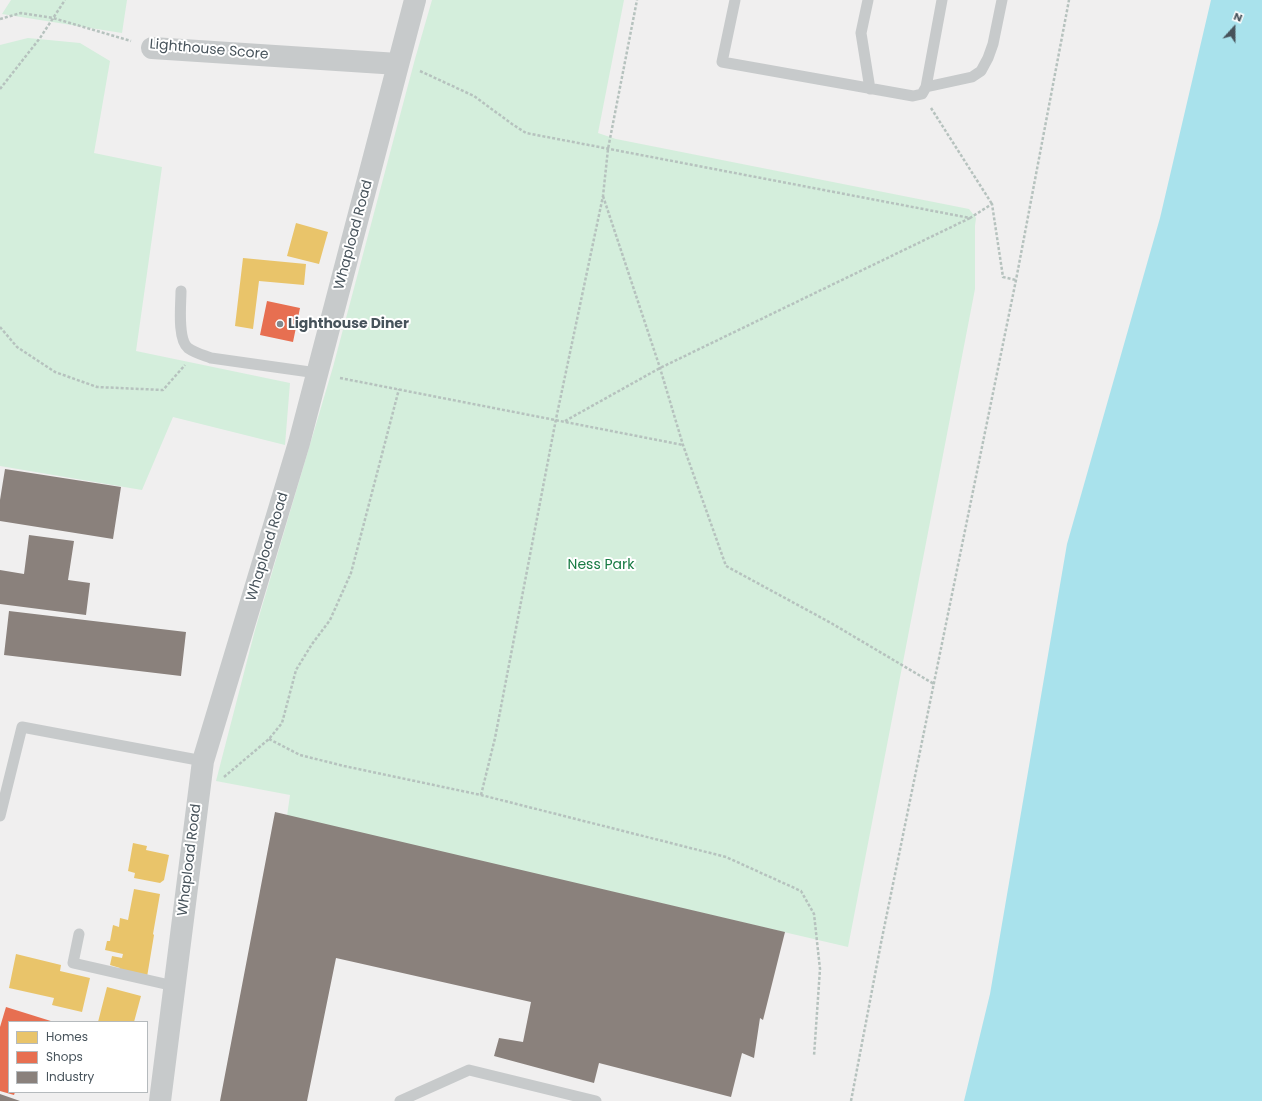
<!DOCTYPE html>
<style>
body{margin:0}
#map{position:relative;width:1262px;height:1101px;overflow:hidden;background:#f0efef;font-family:Poppins,sans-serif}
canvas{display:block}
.legend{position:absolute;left:8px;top:1021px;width:140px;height:72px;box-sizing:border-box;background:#fff;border:1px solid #b5babd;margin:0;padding:5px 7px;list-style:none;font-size:12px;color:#47535b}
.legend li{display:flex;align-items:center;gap:8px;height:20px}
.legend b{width:20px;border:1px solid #b5babd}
.north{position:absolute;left:1214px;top:8px;width:40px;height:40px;-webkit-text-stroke:3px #fff;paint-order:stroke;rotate:21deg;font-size:11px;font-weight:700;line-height:16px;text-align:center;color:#47535b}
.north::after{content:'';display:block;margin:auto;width:14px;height:18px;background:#47535b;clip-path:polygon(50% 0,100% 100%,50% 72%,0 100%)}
</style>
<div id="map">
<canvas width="1262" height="1101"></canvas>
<ul class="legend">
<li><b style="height:11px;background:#e9c46a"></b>Homes</li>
<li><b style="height:11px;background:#e76f51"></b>Shops</li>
<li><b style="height:11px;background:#8a817c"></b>Industry</li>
</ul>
<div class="north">N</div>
</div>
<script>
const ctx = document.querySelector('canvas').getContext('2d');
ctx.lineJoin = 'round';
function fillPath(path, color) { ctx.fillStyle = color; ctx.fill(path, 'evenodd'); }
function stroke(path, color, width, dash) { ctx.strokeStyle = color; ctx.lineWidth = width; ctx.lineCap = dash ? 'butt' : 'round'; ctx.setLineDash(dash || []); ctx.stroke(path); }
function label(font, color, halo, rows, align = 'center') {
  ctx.font = font + ' Poppins,sans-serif'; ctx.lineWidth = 4; ctx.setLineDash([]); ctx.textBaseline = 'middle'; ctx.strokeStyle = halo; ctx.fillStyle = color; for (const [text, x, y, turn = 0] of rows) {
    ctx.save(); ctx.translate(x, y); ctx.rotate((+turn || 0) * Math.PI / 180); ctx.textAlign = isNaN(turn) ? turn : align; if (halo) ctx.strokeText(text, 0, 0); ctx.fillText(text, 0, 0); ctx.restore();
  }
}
fillPath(new Path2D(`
 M11,0H127L122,33L2,14Z
 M432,0H624L598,133L616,139L969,209L976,218L975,226V289L848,947L287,816L290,795L216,781L255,630L333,367L415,59Z
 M28,38L80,43L110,61L94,153L162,167L136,351L290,383L285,445L173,417L142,490L0,466V45Z`), '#d4eedc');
fillPath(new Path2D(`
 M1211,0H1262V1101H964L990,994L1067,544L1160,218Z`), '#a9e2ec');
fillPath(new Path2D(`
 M296,223L328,232L319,264L287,256Z
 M243,258L306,264L304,285L259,281L253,329L235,326Z
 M133,843L147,846L146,850L169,855L164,880L160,883L134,878L135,873L128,871Z
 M134,889L160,894L153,934L154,935L147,977L120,971V968L110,965L112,956L122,958L123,954L105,950L107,941H110L113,925L119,927L120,918L128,920Z
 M16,954L61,965L60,971L90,978L82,1012L52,1005L54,998L9,988Z
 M107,987L141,996L134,1022H98Z`), '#e9c46a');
fillPath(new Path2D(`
 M267,301L300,308L293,342L260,335Z
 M6,1007L54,1022H9V1092H15L14,1095L0,1091V1027Z`), '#e76f51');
fillPath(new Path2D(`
 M5,469L121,487L113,539L0,521V500Z
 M29,535L74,541L68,580L90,583L86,615L0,604V570L24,574Z
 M9,611L186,632L181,676L4,655Z
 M275,812L785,932L763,1020L760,1018L754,1058L742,1053L731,1097L599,1063L594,1083L494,1056L499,1038L523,1042L531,1002L336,958L307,1101H220Z
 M0,1094L20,1101H0Z`), '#8a817c');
stroke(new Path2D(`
 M0,19L21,13L53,18L131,41
 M420,71L474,96L512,124L526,133L970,218L992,204L1003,277L1016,280
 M0,89L40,38L65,0
 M931,108L992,204
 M603,196L660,368L683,445L726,566L831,623L934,684
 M0,327L17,347L55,372L97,387L163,390L185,365
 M340,378L683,445
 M565,421L660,368L970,218
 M269,739L300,755L344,766L481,795L726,857L801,891L814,914L820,969L814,1056
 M224,777L269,739L282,723L296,670L312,644L330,620L351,573L399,389
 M481,795L495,738L556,419L603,196L608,149L637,0
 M851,1101L881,943L1016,280L1069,0`), '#b6c2be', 2.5, [3, 2]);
stroke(new Path2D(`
 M735,0L722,62L913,96L922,94L926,87L942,0
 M868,0L861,33L870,89
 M926,87L972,77L981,71L988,58L993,44L1002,0
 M181,291C181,304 177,339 188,348C195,353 203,355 211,358L317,373
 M0,816L22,727L203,761
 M79,934L73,963L174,986
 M400,1101L469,1070L596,1101`), '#c7cacb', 11);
stroke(new Path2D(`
 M152,48L398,64
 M160,1101L203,761L299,443L415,0`), '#c7cacb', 22);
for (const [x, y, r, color] of [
 [280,324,4,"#828a8f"]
]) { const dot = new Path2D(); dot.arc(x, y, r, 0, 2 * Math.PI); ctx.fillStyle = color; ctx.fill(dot); stroke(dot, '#fff', 1.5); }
label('14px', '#47535b', '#fff', [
 ["Lighthouse Score",209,50,5],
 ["Whapload Road",354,235,-75],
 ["Whapload Road",268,547,-73],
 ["Whapload Road",190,860,-83]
]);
label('bold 14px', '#47535b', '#fff', [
 ["Lighthouse Diner",288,324]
], 'left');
label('14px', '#197b44', '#fff', [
 ["Ness Park",601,565]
]);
</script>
